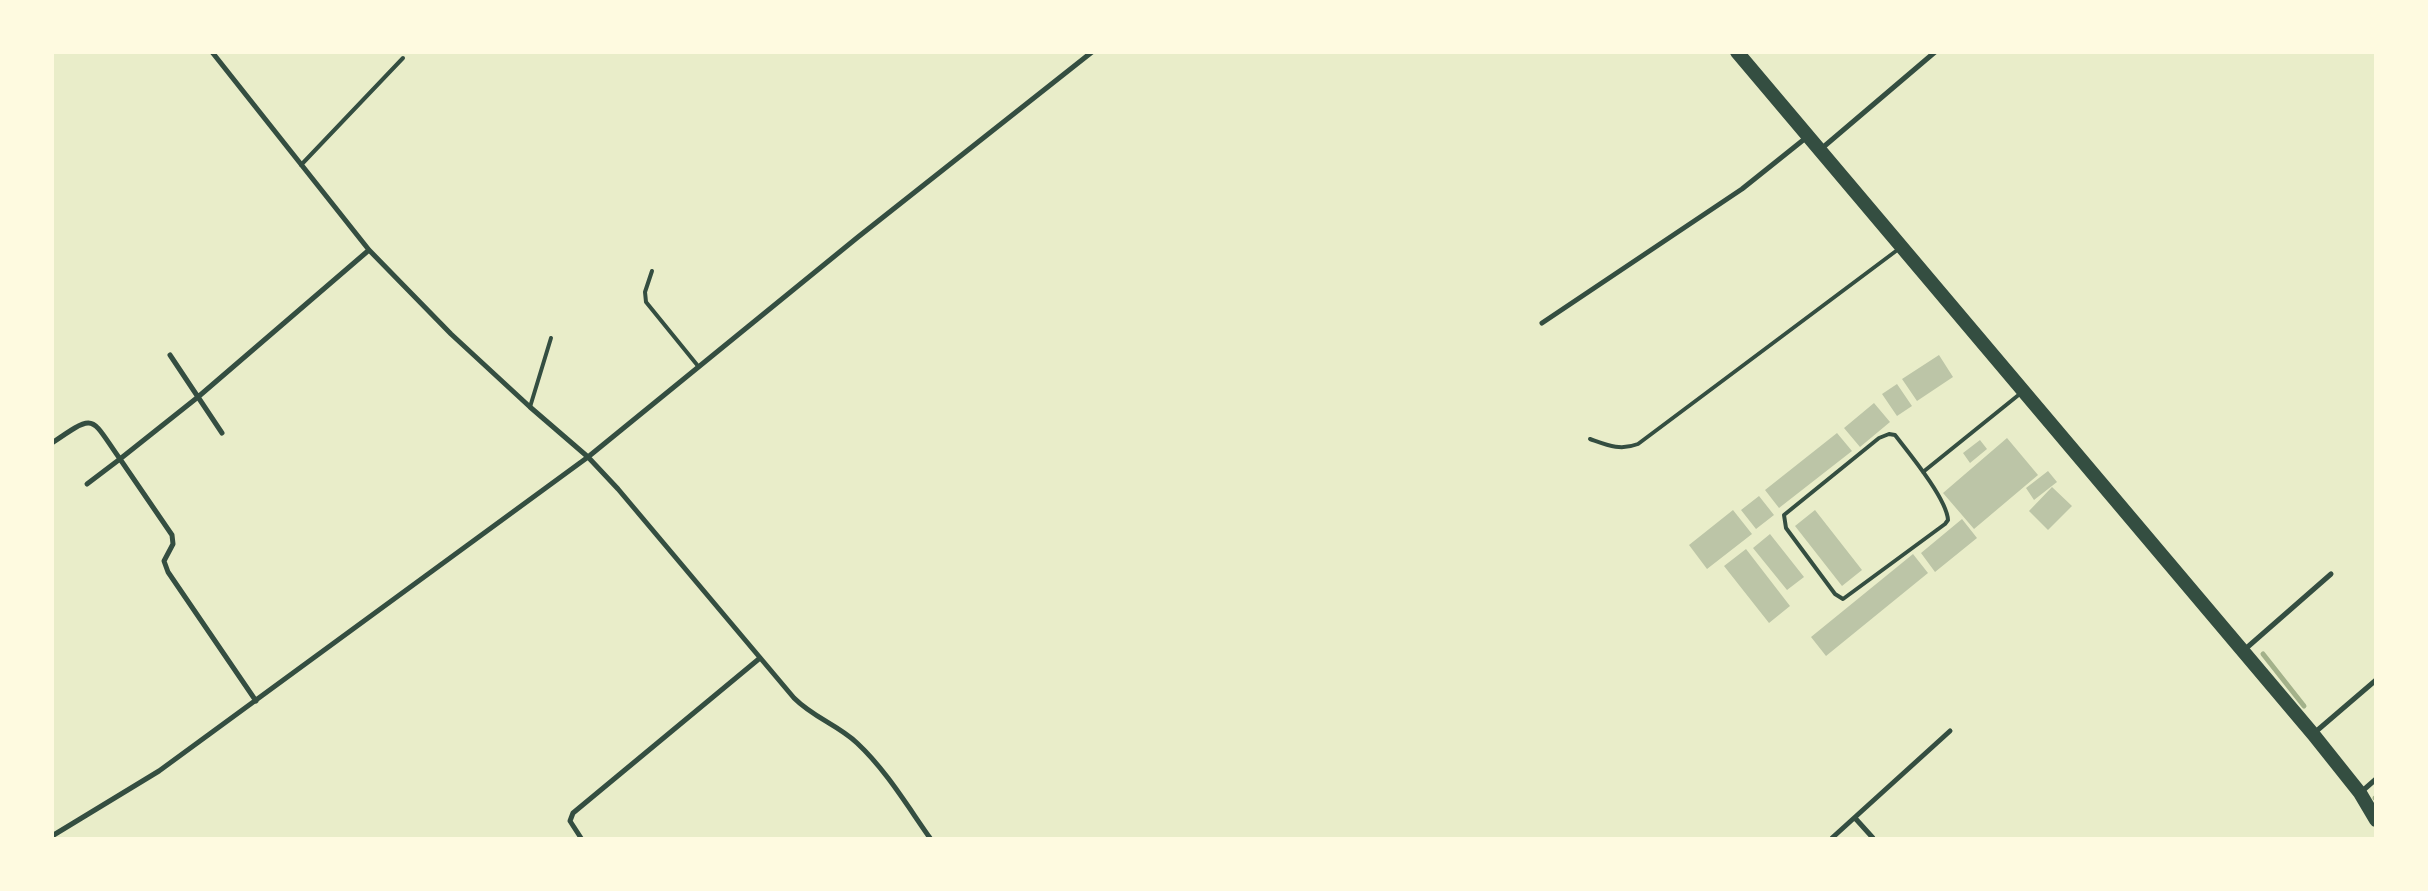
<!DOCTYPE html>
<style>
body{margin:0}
#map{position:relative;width:2428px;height:891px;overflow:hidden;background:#e9edc9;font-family:"Crimson Pro",serif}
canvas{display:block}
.frame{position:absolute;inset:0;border:54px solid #fefae0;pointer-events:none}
</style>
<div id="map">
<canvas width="2428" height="891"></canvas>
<div class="frame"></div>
</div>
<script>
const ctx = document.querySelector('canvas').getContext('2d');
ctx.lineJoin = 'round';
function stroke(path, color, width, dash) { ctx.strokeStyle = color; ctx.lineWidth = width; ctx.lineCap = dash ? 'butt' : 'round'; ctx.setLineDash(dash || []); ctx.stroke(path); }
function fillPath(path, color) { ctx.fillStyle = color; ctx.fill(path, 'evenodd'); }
stroke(new Path2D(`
 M2263,654L2304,706
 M2375,798H2376`), '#a3b18a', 5);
fillPath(new Path2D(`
 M1939,355L1953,377L1917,401L1902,379Z
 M1897,384L1912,406L1897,416L1882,394Z
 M1874,403L1890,422L1860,447L1844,428Z
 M1837,433L1852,451L1779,508L1765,490Z
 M2007,438L2038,475L1974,529L1943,493Z
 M1980,440L1987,449L1970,463L1963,453Z
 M2048,471L2057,482L2034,500L2026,488Z
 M2052,487L2072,506L2048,530L2029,511Z
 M1759,496L1774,515L1756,529L1741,510Z
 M1733,510L1752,534L1707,569L1689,545Z
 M1815,510L1862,570L1842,586L1795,526Z
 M1962,519L1977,538L1935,572L1921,553Z
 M1770,534L1804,577L1787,590L1753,548Z
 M1746,549L1790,606L1769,623L1724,566Z
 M1913,554L1928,573L1826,656L1811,637Z`), '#bcc5a7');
stroke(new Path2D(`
 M301,165L403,58
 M652,271L645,292L646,302L698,366
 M530,407L551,338
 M1889,434L1895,435C1909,453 1947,499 1948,520L1945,524L1843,599L1835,594L1786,528L1784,515L1879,438Z
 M1590,439C1607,445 1620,451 1638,444L1900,248
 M1923,472L2021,393`), '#344e41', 4);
stroke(new Path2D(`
 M212,52L369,250L451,334L530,407L588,457L618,489L794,698C814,718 838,725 857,743C886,770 908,807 930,838
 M1821,149L1935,52
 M1542,323L1742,189L1807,137
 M170,355L222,433
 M52,443C97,412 90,417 120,459L198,397L369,250
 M87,484L120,459L172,535L173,544L164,561L168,572L256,701
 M2243,651L2331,574
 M2313,734L2376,680
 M2360,793L2376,779
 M1855,818L1873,838
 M52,836L159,771L588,457L858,237L1092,52
 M581,838L570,821L573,813L760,658
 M1832,838L1950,731`), '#344e41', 5);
stroke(new Path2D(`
 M1737,52L2313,734L2360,793L2376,820`), '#344e41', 14);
</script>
